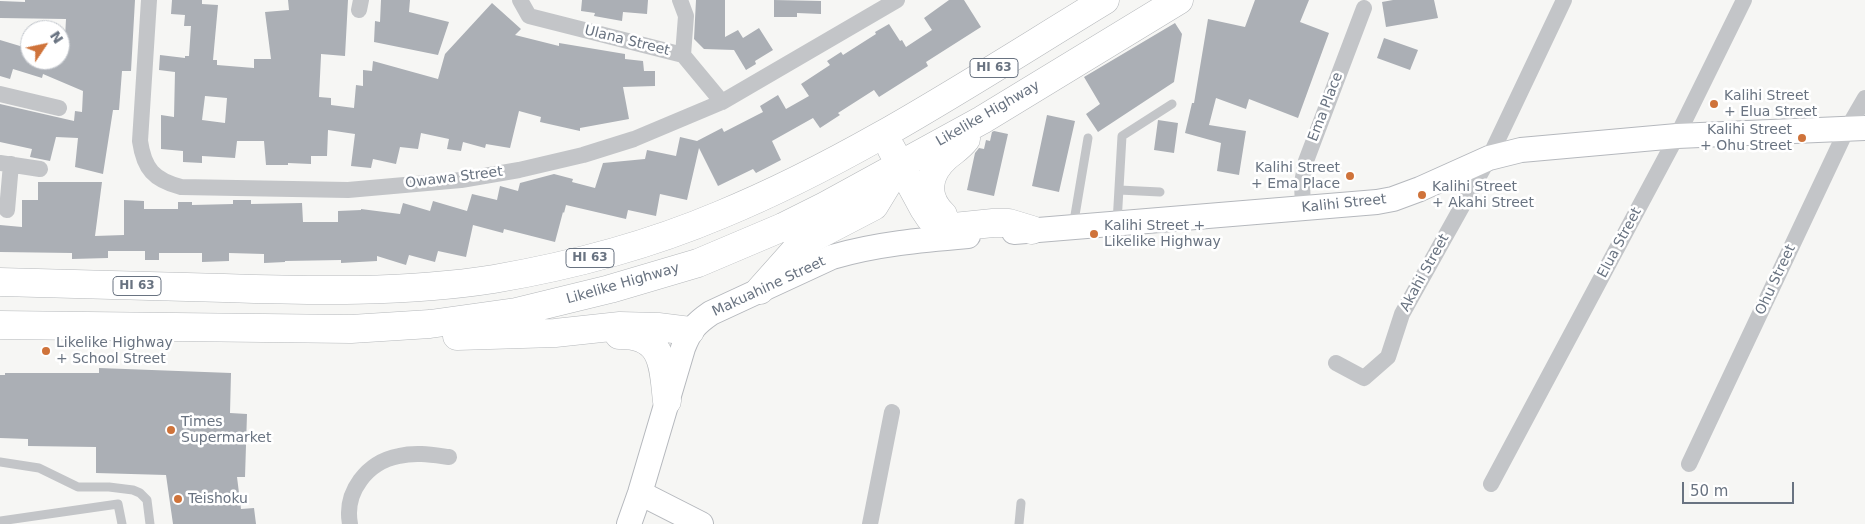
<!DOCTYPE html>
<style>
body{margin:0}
#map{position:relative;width:1865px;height:524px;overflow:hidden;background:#f6f6f4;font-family:"DejaVu Sans",sans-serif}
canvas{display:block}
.north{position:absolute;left:20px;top:20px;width:50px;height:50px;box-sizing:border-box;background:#fff;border:1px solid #c3c7cd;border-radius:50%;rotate:56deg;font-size:14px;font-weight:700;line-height:20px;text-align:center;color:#697381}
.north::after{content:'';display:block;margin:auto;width:18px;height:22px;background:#cf733a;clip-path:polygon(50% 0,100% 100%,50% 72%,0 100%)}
.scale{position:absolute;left:1682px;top:482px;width:112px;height:22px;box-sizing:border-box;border:2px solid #697381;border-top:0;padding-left:6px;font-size:15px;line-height:18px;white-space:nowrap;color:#697381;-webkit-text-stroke:4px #fff;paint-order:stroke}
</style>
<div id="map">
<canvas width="1865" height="524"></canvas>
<div class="north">N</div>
<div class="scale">50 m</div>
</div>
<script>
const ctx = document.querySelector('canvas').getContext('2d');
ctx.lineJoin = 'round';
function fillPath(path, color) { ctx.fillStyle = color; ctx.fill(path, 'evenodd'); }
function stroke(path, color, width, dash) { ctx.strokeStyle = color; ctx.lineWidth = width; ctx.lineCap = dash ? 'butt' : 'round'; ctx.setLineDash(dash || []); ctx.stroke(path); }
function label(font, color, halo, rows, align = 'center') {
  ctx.font = font + ' "DejaVu Sans",sans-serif'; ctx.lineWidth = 5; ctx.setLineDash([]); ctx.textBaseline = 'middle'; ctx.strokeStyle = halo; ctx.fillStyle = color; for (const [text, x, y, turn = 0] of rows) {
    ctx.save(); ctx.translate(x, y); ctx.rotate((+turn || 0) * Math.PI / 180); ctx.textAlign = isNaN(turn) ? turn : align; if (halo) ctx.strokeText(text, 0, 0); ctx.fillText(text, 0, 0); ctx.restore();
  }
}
fillPath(new Path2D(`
 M25,0H135L131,71H122L119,110H113L103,174L75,167L78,138L56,137L50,161L30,157L32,149L0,142V104L74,121L75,111L82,112L83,91L43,74L42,78L13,69L10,79L0,76V40L30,49V60H60V55L64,56L66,19L0,18V1L25,2Z
 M172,0H202V4L218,5L213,60H217V65L254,68V59H271L265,12L289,10L288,0H348L345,56L321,54V56L319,97L331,98V105L354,108L356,85L363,86V70L372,71L373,61L438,79L445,54L492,3L521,29L515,35L559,46V43L625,54V59L643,61L644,71H655V86L623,87L629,119L580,128V131L540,122L541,117L519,111L510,148L486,144L485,148L463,142L461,151L447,149L449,139L421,133L418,149L400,147L396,164L373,159L371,168L351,166L355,134L328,130L327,156H311V164L288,163V165H266L264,141H237L235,158L202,156V163L183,162V151L161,149V115L174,117L175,72L159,70L160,55L185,58V56H189L191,26H184L185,15L171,14ZM205,96L227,98L225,123L202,120Z
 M381,0H410L409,12L449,22L438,55L374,42L375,21L380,22Z
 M582,0H648L647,14L623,12L622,21L594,16L595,13L581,11Z
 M696,0H725V37L738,30L743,38L759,28L773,50L755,61L756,64L746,70L734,50L704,49L694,39Z
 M774,0L821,1V14L797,13V17H774Z
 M949,0H964L981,27L926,62L928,66L879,97L874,90L838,113L840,115L820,128L813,118L772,141L781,160L756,173L753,169L718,186L699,148L687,200L660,194L656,216L628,210L626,219L566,205L564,213L563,212L555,242L504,229L503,233L473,225L466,257L438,251L435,262L409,255L406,265L377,256V261L341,263V260L285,261V262L264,263V254L229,253V261L202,262V253H159V260H145V251H108V258L72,259V253L0,252V225L22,227V200H38V182H102L95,236L124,235V200L144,201V209H178V202H192V205L233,204V200H251V204L302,203L303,222H338V211L361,210V209L400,214L403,203L430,211L433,201L467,211L472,194L497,200L500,186L518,191L520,183L554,174L573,179L572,182L595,188L603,163L645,159L647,150L676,156L680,137L697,141L722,128L724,132L763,112L760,106L778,95L786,109L809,96L801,84L830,65L827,61L841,52L843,55L876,34L875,32L889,24L900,41L902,40L906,47L932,30L924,18Z
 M1255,0H1309L1300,22L1329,33L1298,118L1249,99L1246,109L1216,98L1209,125L1246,131L1239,175L1217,171L1221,143L1185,133L1192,103H1194L1208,19L1245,27Z
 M1393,0H1434L1438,18L1386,27L1382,2Z
 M1175,23L1182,34L1174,82L1098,132L1086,114L1100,104L1084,77Z
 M1384,38L1418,50L1410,70L1377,58Z
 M1047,115L1075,121L1059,192L1032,186Z
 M1158,120L1178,123L1174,153L1154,150Z
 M994,131L1008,134L994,196L967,190L975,153L979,148L984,149L986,140L990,141L992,132Z
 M99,368L231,373L230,413L247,414L245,477H237L241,509L254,508L256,524H173L166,475L96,473V447L28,446V439L0,438V375H5V373H99Z`), '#abafb5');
const secondary = new Path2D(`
 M1014,232L1377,202L1393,199L1420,189L1489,158L1521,150L1677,136L1865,128
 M640,493L701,524
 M629,524L640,493L683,348C690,330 695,324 711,313L832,257C876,244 922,240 968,236`);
const highway = new Path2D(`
 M891,148L924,209L930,218L944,228L993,223H1009L1032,230
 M943,215C924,197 927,174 946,157C954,150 959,148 966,139
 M0,282C75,284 149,286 224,288C313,291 405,293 494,279C570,266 649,245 720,215C856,159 980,76 1105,0
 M760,290L801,244L874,206L899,165
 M0,325L351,329L430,324L516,312L610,289L698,263L783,227L825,206L982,120L1179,0
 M619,335C665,334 663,367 667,401
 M457,336L555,333L620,326L658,327L690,331`);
stroke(secondary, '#b5b8bd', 26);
stroke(highway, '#b5b8bb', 29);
stroke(new Path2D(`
 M1119,190L1160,192
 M1117,223L1122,136L1172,104
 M1073,227L1088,138
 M0,462L39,468L78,487H109L133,490L140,493L147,500L150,524
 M0,521L118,504L122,524
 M1019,524L1021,503`), '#c3c5c8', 9);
stroke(new Path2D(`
 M149,0L140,141C144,169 154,180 181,187L348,190L461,180L519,170L583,155L634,139L722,102L897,0
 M520,0L529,16L683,55L722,102
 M680,0L686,16L683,55
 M359,10L361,0
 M0,94L59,108
 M0,163L40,169
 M1303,208L1302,183L1306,161L1364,8
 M7,210L11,164
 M1336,363L1364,378L1388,357L1402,314L1489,158L1564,0
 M1689,464L1847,129L1865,98
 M1491,484L1677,136L1744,0
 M350,524C344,492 367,462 399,456C416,452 433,455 449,457
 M870,524L892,412`), '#c3c5c8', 16);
stroke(secondary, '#fff', 24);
stroke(highway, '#fff', 28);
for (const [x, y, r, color] of [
 [1714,104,5,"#cf733a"],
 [1802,138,5,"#cf733a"],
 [1350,176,5,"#cf733a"],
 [1422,195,5,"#cf733a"],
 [1094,234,5,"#cf733a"],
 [46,351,5,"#cf733a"],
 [171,430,5,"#cf733a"],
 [178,499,5,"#cf733a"]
]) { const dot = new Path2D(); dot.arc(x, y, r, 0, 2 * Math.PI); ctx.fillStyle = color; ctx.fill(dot); stroke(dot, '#fff', 2); }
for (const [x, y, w] of [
 [994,68,48],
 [590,258,48],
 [137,286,48]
]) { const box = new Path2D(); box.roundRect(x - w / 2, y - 9.5, w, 19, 4); ctx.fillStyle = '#fff'; ctx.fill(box); stroke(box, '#697381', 1); }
label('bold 12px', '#697381', null, [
 ["HI 63",994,68],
 ["HI 63",590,258],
 ["HI 63",137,286]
]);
label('14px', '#697381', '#fff', [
 ["Ulana Street",627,41,14],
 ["Ema Place",1326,107,-69],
 ["Likelike Highway",988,114,-30],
 ["Owawa Street",454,178,-7],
 ["Kalihi Street",1344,204,-6],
 ["Elua Street",1620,243,-62],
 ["Akahi Street",1425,273,-61],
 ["Ohu Street",1776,280,-65],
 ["Likelike Highway",623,284,-16],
 ["Makuahine Street",769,287,-25]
]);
label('14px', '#697381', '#fff', [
 ["Kalihi Street",1724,96],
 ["+ Elua Street",1724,112],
 ["Kalihi Street",1792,130,"right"],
 ["+ Ohu Street",1792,146,"right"],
 ["Kalihi Street",1340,168,"right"],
 ["+ Ema Place",1340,184,"right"],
 ["Kalihi Street",1432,187],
 ["+ Akahi Street",1432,203],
 ["Kalihi Street +",1104,226],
 ["Likelike Highway",1104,242],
 ["Likelike Highway",56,343],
 ["+ School Street",56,359],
 ["Times",181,422],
 ["Supermarket",181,438],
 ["Teishoku",188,499]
], 'left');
</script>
